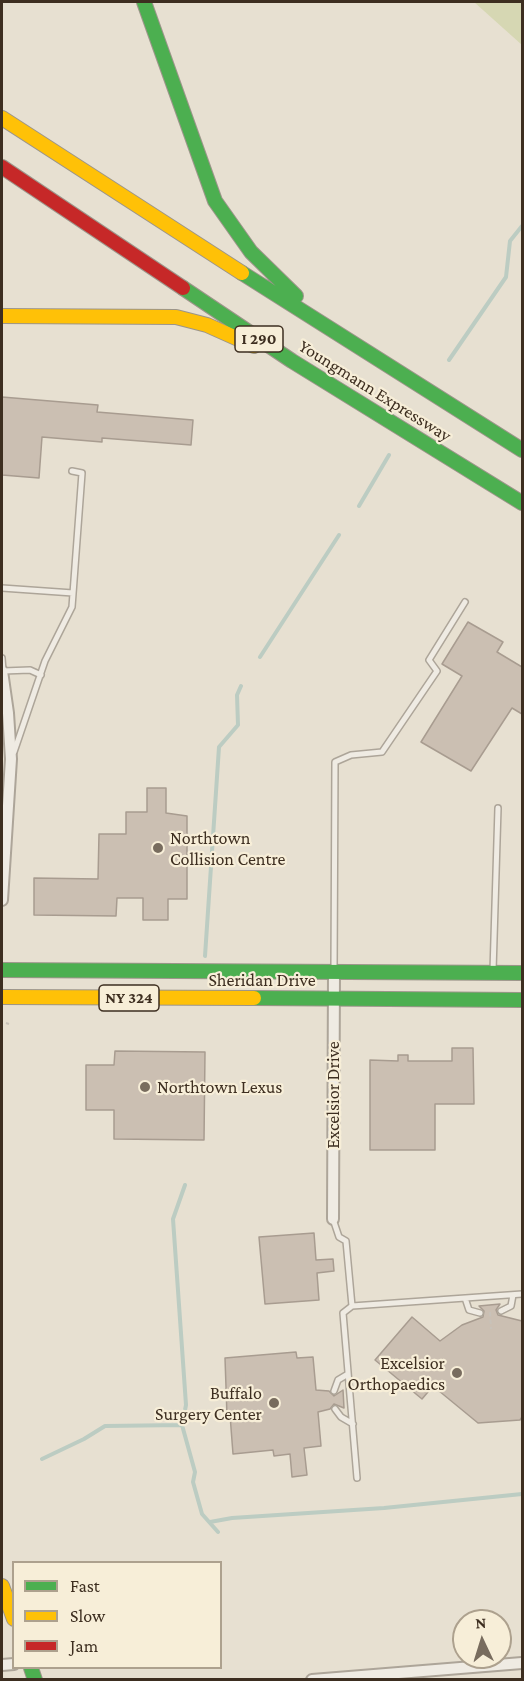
<!DOCTYPE html>
<style>
body{margin:0}
#map{position:relative;width:524px;height:1681px;overflow:hidden;background:#e7e0d1;font-family:"Crimson Pro",serif}
canvas{display:block}
.frame{position:absolute;inset:0;border:3px solid #3d2e20;pointer-events:none}
.legend{position:absolute;left:12px;top:1561px;width:210px;height:108px;box-sizing:border-box;background:#f7eed8;border:2px solid #ada18e;margin:0;padding:8px 10px;list-style:none;font-size:18px;color:#3d2e20}
.legend li{display:flex;align-items:center;gap:12px;height:30px}
.legend b{width:30px;border:2px solid #ada18e}
.north{position:absolute;left:452px;top:1609px;width:60px;height:60px;box-sizing:border-box;background:#f7eed8;border:2px solid #ada18e;border-radius:50%;rotate:356deg;font-size:16px;font-weight:700;line-height:24px;text-align:center;color:#3d2e20}
.north::after{content:'';display:block;margin:auto;width:21px;height:27px;background:#786c5e;clip-path:polygon(50% 0,100% 100%,50% 72%,0 100%)}
</style>
<div id="map">
<canvas width="524" height="1681"></canvas>
<div class="frame"></div>
<ul class="legend">
<li><b style="height:8px;background:#4caf50"></b>Fast</li>
<li><b style="height:8px;background:#ffc107"></b>Slow</li>
<li><b style="height:8px;background:#c62828"></b>Jam</li>
</ul>
<div class="north">N</div>
</div>
<script>
const ctx = document.querySelector('canvas').getContext('2d');
ctx.lineJoin = 'round';
function fillPath(path, color) { ctx.fillStyle = color; ctx.fill(path, 'evenodd'); }
function stroke(path, color, width, dash) { ctx.strokeStyle = color; ctx.lineWidth = width; ctx.lineCap = dash ? 'butt' : 'round'; ctx.setLineDash(dash || []); ctx.stroke(path); }
function label(font, color, halo, rows, align = 'center') {
  ctx.font = font + ' "Crimson Pro",serif'; ctx.lineWidth = 4.5; ctx.setLineDash([]); ctx.textBaseline = 'middle'; ctx.strokeStyle = halo; ctx.fillStyle = color; for (const [text, x, y, turn = 0] of rows) {
    ctx.save(); ctx.translate(x, y); ctx.rotate((+turn || 0) * Math.PI / 180); ctx.textAlign = isNaN(turn) ? turn : align; if (halo) ctx.strokeText(text, 0, 0); ctx.fillText(text, 0, 0); ctx.restore();
  }
}
fillPath(new Path2D(`
 M474,2H522V45Z`), '#d6d7b3');
stroke(new Path2D(`
 M449,360L506,277L510,241L522,226
 M359,506L389,455
 M260,657L339,535
 M205,956L219,747L238,725L237,695L241,686
 M185,1185L173,1219L186,1405L182,1425L195,1472L193,1482L202,1514L218,1532
 M42,1459L84,1439L105,1426L182,1425
 M210,1522L232,1518L384,1508L522,1494`), '#bcccc2', 4);
const building = new Path2D(`
 M2,397L98,405L97,412L193,420L191,445L102,438V442L42,437L39,478L2,475Z
 M468,622L503,642L497,652L522,667V714L512,708L471,771L421,742L462,676L442,664Z
 M147,788H166V813L187,816V899H168V920H143V898H117L116,916L34,915V878L98,879L99,834H126V812H147Z
 M452,1048H473L474,1104H435V1150H370V1060L398,1061V1055H408V1061H452Z
 M115,1051L205,1052L204,1140L114,1139V1110H86V1065H114Z
 M314,1233L316,1260L333,1259L334,1271L317,1273L319,1300L265,1304L259,1237Z
 M500,1304L496,1310L498,1315L522,1321V1417L520,1420L478,1423L433,1386L422,1399L375,1360L412,1317L440,1341L462,1325L483,1317L484,1311L479,1306Z
 M296,1352L297,1358L313,1357L316,1390L329,1391L334,1396L343,1390L344,1408L334,1404L330,1409L318,1412L321,1446L304,1448L307,1475L292,1477L290,1454L274,1456L273,1450L233,1454L230,1415L227,1416L225,1358Z`);
fillPath(building, '#cbbfb2');
stroke(building, '#a89c90', 1.5);
const lane = new Path2D(`
 M2,588L73,593
 M2,658L3,671L30,670L41,675
 M14,752L45,661L72,607L82,473L72,471
 M334,970L335,762L351,755L382,752L437,671L429,660L465,602
 M493,971L498,808
 M333,1219L339,1237L346,1241L352,1306L343,1313L357,1478
 M465,1298L469,1310L480,1313
 M352,1306L522,1294
 M501,1311L511,1306L513,1295
 M334,1391L338,1380L348,1374
 M335,1409L341,1417L353,1424`);
const street = new Path2D(`
 M2,671L8,713L11,759L2,900
 M333,1219L334,972
 M2,1665L14,1664
 M312,1680L522,1663`);
const fast = new Path2D(`
 M144,2L215,201L251,252L296,296
 M242,273L522,450
 M183,288L292,361L522,503
 M2,970L522,973
 M254,998L522,1000
 M31,1668L35,1680`);
const slow = new Path2D(`
 M2,118L242,273
 M2,316L176,317L207,325L254,346
 M2,997L254,998
 M2,1586L14,1619`);
const jam = new Path2D(`
 M2,167L183,288`);
stroke(lane, '#ada599', 8);
stroke(street, '#ada599', 14);
stroke(fast, '#9c958a', 16);
stroke(slow, '#9c958a', 16);
stroke(jam, '#9c958a', 16);
stroke(new Path2D(`
 M6,1023L9,1024
 M490,1312L491,1329`), '#c8c2b9', 2, [4.5, 3]);
stroke(lane, '#efebe3', 5);
stroke(street, '#efebe3', 10);
stroke(fast, '#4caf50', 14);
stroke(slow, '#ffc107', 14);
stroke(jam, '#c62828', 14);
for (const [x, y, r, color] of [
 [158,848,6,"#786c5e"],
 [145,1087,6,"#786c5e"],
 [457,1373,6,"#786c5e"],
 [274,1403,6,"#786c5e"]
]) { const dot = new Path2D(); dot.arc(x, y, r, 0, 2 * Math.PI); ctx.fillStyle = color; ctx.fill(dot); stroke(dot, '#f7eed8', 2); }
for (const [x, y, w] of [
 [259,339,48],
 [129,998,60]
]) { const box = new Path2D(); box.roundRect(x - w / 2, y - 13, w, 26, 4.5); ctx.fillStyle = '#f7eed8'; ctx.fill(box); stroke(box, '#3d2e20', 1.5); }
label('bold 16px', '#3d2e20', null, [
 ["I 290",259,339],
 ["NY 324",129,998]
]);
label('18px', '#3d2e20', '#f7eed8', [
 ["Youngmann Expressway",375,391,32],
 ["Sheridan Drive",262,980],
 ["Excelsior Drive",333,1095,-90]
]);
label('18px', '#3d2e20', '#f7eed8', [
 ["Northtown",170,838],
 ["Collision Centre",170,859],
 ["Northtown Lexus",157,1087],
 ["Excelsior",445,1363,"right"],
 ["Orthopaedics",445,1384,"right"],
 ["Buffalo",262,1393,"right"],
 ["Surgery Center",262,1414,"right"]
], 'left');
</script>
